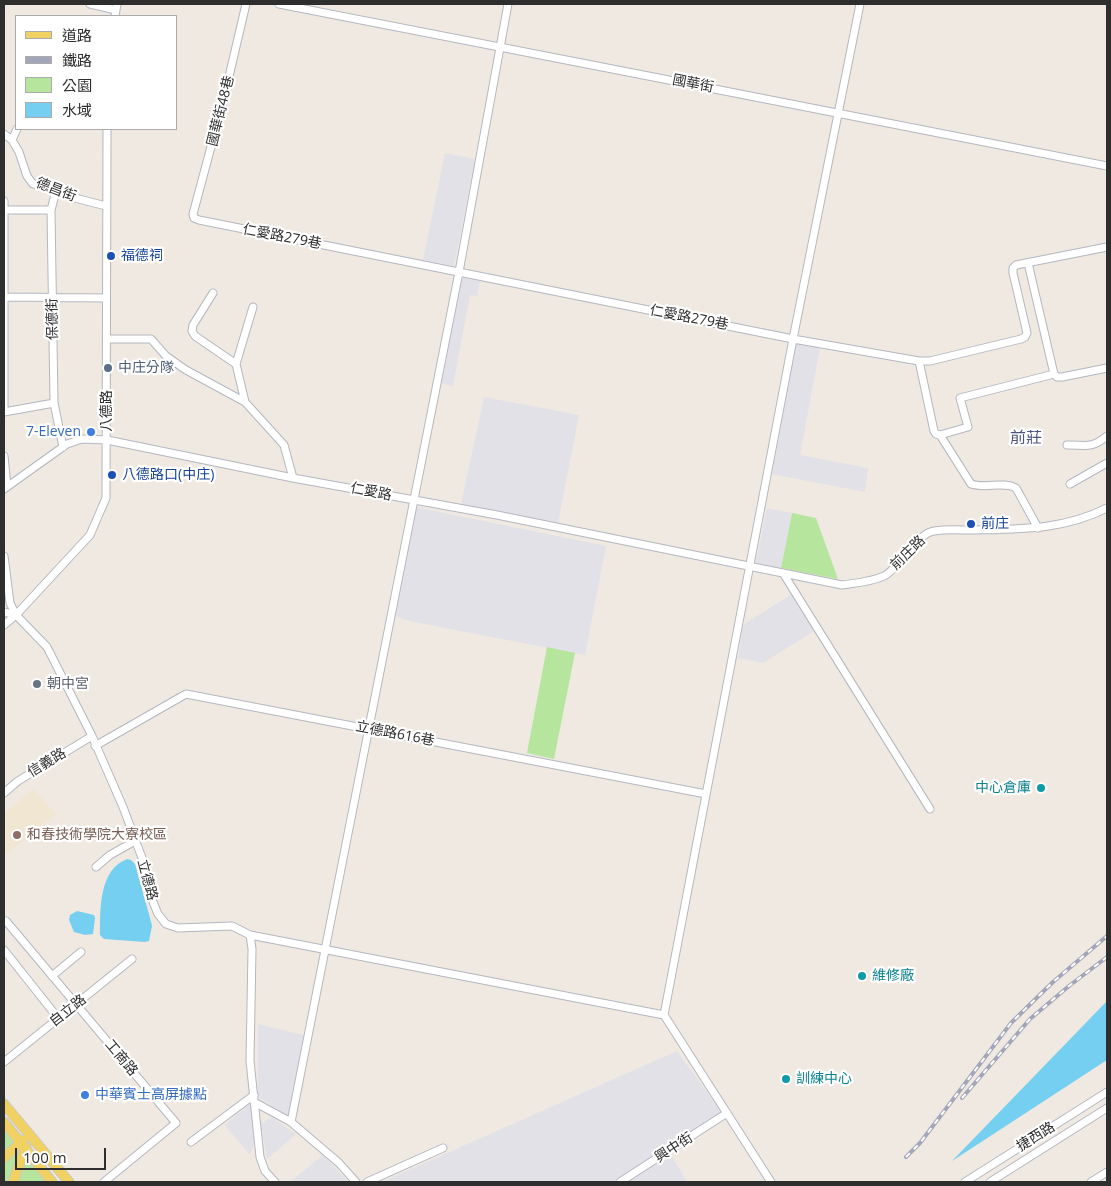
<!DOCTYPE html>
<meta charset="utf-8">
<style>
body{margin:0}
#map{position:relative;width:1111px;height:1186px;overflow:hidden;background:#efe9e1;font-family:"Open Sans","Noto Sans TC",sans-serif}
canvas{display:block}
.frame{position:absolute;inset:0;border:5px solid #2e2e2e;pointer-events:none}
.legend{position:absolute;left:15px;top:15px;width:162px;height:115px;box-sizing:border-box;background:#fff;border:1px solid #ababab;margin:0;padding:6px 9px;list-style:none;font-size:15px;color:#2e2e2e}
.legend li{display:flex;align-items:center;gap:10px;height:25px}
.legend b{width:25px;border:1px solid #ababab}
.scale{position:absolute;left:15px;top:1148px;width:91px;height:22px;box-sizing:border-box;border:2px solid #2e2e2e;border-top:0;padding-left:6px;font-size:15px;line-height:18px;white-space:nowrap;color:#2e2e2e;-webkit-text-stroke:4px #fff;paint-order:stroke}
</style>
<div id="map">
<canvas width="1111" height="1186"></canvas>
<div class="frame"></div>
<ul class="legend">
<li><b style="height:6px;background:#f2d163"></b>道路</li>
<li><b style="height:6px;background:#a3a6b8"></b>鐵路</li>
<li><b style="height:14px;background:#b6e59e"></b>公園</li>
<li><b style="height:14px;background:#75cff0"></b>水域</li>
</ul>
<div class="scale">100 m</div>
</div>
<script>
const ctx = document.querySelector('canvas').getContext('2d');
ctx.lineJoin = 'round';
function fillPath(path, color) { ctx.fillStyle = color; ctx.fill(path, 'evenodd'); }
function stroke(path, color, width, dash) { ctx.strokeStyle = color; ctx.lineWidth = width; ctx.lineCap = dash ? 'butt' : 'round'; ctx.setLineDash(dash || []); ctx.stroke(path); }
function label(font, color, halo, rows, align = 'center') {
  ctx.font = font + ' "Open Sans","Noto Sans TC",sans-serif'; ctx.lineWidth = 4.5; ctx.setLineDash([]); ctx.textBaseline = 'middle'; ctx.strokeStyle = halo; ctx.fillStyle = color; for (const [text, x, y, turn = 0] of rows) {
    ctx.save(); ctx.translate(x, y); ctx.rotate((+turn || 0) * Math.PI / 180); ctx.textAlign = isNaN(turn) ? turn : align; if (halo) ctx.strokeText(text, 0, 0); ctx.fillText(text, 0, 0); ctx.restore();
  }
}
fillPath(new Path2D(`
 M445,153L475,159L454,266L423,260Z
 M460,277L480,281L477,296L470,295L453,386L440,383Z
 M796,342L820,348L800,455L868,468L865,492L772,474Z
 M484,397L579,415L558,523L461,504Z
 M415,507L606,546L585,655L409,621L395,616Z
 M767,508L792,513L781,568L756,563Z
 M792,594L816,630L763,663L738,658L743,625Z
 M258,1024L304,1035L288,1116L258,1097Z
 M677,1051L722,1113L612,1182H382Z
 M251,1102L254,1144L250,1155L225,1125Z
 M271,1117L296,1134L267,1159L261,1124Z
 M670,1153L687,1182H626Z
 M323,1155L348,1182H290Z`), '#e3e1e8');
fillPath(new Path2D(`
 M33,789L56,814L4,856V814Z`), '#f0e6d1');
fillPath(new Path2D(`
 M792,513L816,518L838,579L781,568Z
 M547,647L575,653L554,759L527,753Z
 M4,1128L15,1141L4,1153Z
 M19,1147L21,1150L9,1182H4V1165Z
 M27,1157L49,1182H17Z`), '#b6e59e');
fillPath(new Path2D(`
 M127,859L131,860L135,864L150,918L152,926L149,941L145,942L104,939L100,935C100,909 99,870 127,859Z
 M77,911L94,915L95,918L93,934L85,935L74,932L69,920L70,915Z
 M1107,1001V1060L952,1161Z`), '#75cff0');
const minor = new Path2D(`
 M90,4L116,10
 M246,4L223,102L193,214L194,218L199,220L793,339L919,361H930L1021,339L1025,337L1027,333L1013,273V268L1016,265L1107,247
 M279,4C555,59 831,110 1107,166
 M115,16L117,4
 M4,134L12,140L19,152L27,176L33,184L75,198L106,206
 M12,140L17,129
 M56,191L51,210L54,403L63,447
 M4,201V412L54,403
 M4,210H51
 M1028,263L1054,374
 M213,293L193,325L192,331L195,336L236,364
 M5,297L106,298
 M107,339H151L166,356L186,370L245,402L284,445L293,478
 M919,361L934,431L936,434L940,435L971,484C986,489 1003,481 1016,488L1038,528
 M245,402L236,364L253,307
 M940,435L968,427L960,398L1054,374L1057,377H1062L1107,368
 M1067,445C1087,445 1091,449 1107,436
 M4,456L7,486
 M1070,484L1107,463
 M4,489L67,444L82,439L107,440L293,478L497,515L842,585C855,583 871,582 884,576C900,568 917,533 934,531C946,529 960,530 973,530C1021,529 1063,530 1107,508
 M4,556L10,603L16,615L47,647L92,736L123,807L145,866L153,902L158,914L166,924L178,928L232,926L250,935L252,949L250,1061L260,1157L265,1171L275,1182
 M783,573L930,809
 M4,612L16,615
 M4,625L16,615L90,535L106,498L107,129
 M95,746L186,694L706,794
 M4,793L18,781L92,736
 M96,867L110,855L135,841
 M6,921L176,1123L104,1182
 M250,935L664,1015
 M4,950L58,1018
 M52,976L81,952
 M4,1062L132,959
 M254,1102L291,1122L339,1163L356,1182
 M291,1122L459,272L508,4
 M191,1142L254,1095
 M367,1182L443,1148
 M620,1182L727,1113
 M771,1182L664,1015L793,339L860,4
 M965,1182L1107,1092
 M990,1182L1107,1108
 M1091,1182L1107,1172`);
const major = new Path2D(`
 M4,1104L69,1182
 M4,1122L52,1182
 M4,1158L23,1140
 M13,1182L26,1147`);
stroke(minor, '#b4b7c1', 9);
stroke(major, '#c9c9c9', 11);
stroke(minor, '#fff', 7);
stroke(major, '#f2d163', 9);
const rail = new Path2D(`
 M962,1098L1030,1019L1069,986L1107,957
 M906,1157L920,1143L1011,1023L1053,982L1107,936`);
stroke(rail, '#a3a6b8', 4);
stroke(rail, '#fff', 2, [5.5]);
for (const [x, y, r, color] of [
 [111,256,5,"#1a4fb4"],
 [108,368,5,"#5c6f8a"],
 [91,432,5,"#3f7fe0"],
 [112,475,5,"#1a4fb4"],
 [971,524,5,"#1a4fb4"],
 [37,684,5,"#6b7280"],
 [1041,788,5,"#0f9aa8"],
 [17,835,5,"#8d6e63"],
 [862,976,5,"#0f9aa8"],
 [786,1079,5,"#0f9aa8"],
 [85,1095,5,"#3f7fe0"]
]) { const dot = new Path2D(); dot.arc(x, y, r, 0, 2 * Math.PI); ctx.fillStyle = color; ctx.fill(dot); stroke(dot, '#fff', 2); }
label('14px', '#2e2e2e', '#fff', [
 ["國華街",693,84,11],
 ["國華街48巷",221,111,-76],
 ["德昌街",56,190,21],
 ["仁愛路279巷",282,237,11],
 ["仁愛路279巷",689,318,11],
 ["保德街",53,319,-91],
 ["八德路",107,411,-90],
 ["仁愛路",371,492,11],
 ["前庄路",908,553,-44],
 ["立德路616巷",395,734,11],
 ["信義路",47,763,-31],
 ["立德路",147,880,75],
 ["自立路",68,1011,-38],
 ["工商路",121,1058,50],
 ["捷西路",1036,1137,-32],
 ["興中街",674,1148,-33]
]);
label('14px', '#164399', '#fff', [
 ["福德祠",121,256],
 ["八德路口(中庄)",122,475],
 ["前庄",981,524]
], 'left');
label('14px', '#4e5e75', '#fff', [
 ["中庄分隊",118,368]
], 'left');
label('14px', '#366cbe', '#fff', [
 ["7-Eleven",81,432],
 ["中華賓士高屏據點",95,1095,"left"]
], 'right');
label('14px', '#5b616d', '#fff', [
 ["朝中宮",47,684]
], 'left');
label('14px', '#0d838f', '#fff', [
 ["中心倉庫",1031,788,"right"],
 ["維修廠",872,976],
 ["訓練中心",796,1079]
], 'left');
label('14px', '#785e54', '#fff', [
 ["和春技術學院大寮校區",27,835]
], 'left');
label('16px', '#4d5680', '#fff', [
 ["前莊",1026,438]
]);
</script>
